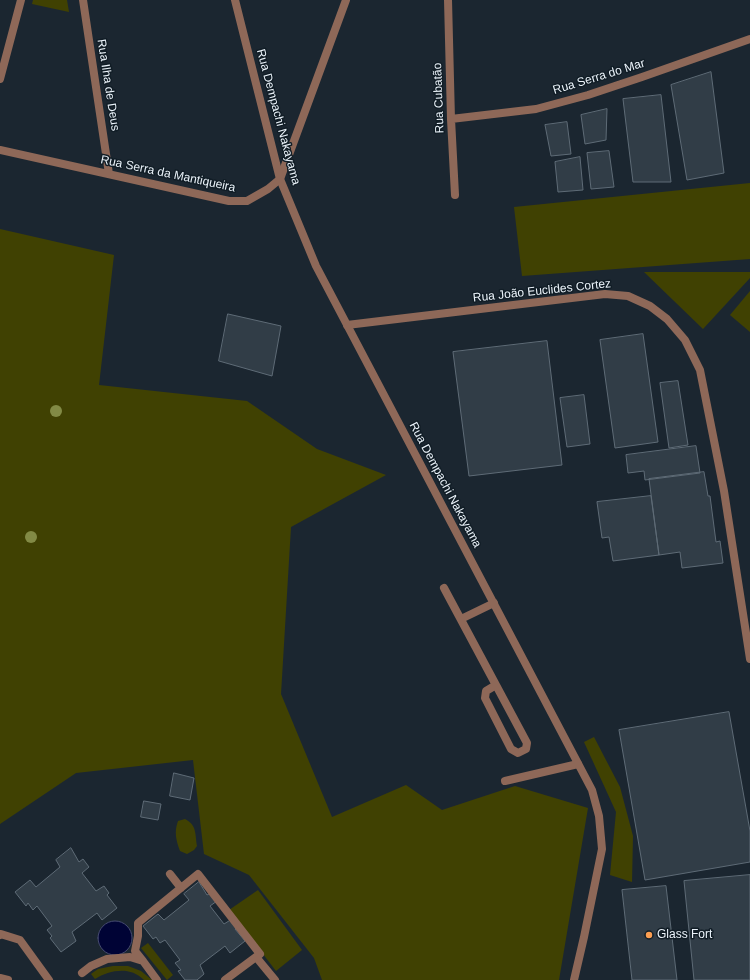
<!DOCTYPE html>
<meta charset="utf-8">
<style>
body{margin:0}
canvas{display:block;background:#1b2630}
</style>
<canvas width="750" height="980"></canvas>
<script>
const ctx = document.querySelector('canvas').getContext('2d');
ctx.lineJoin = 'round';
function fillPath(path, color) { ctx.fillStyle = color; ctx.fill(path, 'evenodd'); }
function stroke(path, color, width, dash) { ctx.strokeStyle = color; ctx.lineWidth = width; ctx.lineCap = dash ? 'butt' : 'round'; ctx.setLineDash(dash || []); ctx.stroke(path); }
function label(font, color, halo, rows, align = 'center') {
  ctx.font = font + ' Arial,sans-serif'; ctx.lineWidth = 3; ctx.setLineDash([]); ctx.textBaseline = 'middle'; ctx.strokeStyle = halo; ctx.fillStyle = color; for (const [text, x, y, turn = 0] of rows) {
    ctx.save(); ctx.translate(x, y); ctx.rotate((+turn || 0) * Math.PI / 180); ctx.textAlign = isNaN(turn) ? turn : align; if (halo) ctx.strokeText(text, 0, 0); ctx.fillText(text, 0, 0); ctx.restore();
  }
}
fillPath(new Path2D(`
 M33,0H67L69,12L32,4Z
 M750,183V259L522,276L514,207Z
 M0,229L114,255L99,385L247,401L317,449L386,475L291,527L281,694L332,817L406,785L442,810L515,786L588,808L559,980H322L314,958L249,875L204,854L193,760L76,773L0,824Z
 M644,272H750V278L703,329Z
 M750,291V332L730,315Z
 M594,737L620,787L633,836L632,882L610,875L616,812L584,742Z
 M185,819C197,825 195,834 197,846L194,850L187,854L180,851C176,840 174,832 178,821Z
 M258,890L302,950L276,971L229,910Z
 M148,943L173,975L167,980L141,948Z
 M113,966H128L141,971L152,980H144C130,966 110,970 95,979L91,974L98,969Z`), '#404102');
const water = new Path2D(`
 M98 938a17 17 0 1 1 34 0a17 17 0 1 1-34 0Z`);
fillPath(water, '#000335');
stroke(water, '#464b70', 1);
const building = new Path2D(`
 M711,72L724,173L687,180L671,85Z
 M661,95L671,182H633L623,99Z
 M607,109L606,140L585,144L581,115Z
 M567,122L571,154L551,156L545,125Z
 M609,151L614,187L591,189L587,153Z
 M580,157L583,190L558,192L555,162Z
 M228,314L281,326L272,376L219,361Z
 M643,334L658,442L615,448L600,340Z
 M547,341L562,465L469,476L453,352Z
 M678,381L688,445L669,448L660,383Z
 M584,395L590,444L567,447L560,398Z
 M696,446L700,473L645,480L644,471L628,473L626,455Z
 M704,472L708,496H710L716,542L720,541L723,563L682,568L680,552L659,555L649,479Z
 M651,496L659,555L613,561L609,537L602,538L597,502Z
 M729,712L750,831V862L645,880L619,730Z
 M174,773L194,778L190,800L170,796Z
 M144,801L161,804L158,820L141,817Z
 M71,848L79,862L83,859L89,867L82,873L96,891L104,886L109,893L107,895L117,908L102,920L97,913L72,932L76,941L61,952L50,938L52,936L47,930L52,926L37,906L33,910L28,903L26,906L15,892L30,880L36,887L60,867L56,860Z
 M750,875V980H694L684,881Z
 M199,882L207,895L211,893L217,901L210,906L224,924L232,919L237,927L235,929L245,941L230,953L225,946L200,965L204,974L197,980H185L178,971L181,970L175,963L180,960L165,940L160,943L156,937L153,939L143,926L158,914L164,920L189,900L184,894Z
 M666,886L677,980H632L622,890Z`);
fillPath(building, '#313d47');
stroke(building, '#5e6b76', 1);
stroke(new Path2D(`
 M444,588L527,743L526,749L518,753L511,749L485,698L486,691L496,685
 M461,619L494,603
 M505,781L578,764`), '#8e6858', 8);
stroke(new Path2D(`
 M170,874L181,888
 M0,935L1,934L20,940L49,980
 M256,957L275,980
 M143,961L135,951L138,936V923L198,874L260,954L225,980
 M82,973L91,966L107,959L130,957L143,961L157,980`), '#8e6858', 8);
stroke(new Path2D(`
 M83,0L109,174
 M448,0L451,119L455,195
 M0,79L21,0
 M451,119L536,109L588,95L642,77L750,39
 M0,150L229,201H247L268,189L280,179L346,0
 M347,325L605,294L628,296L650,306L667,319L685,340L700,370L724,491L750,659
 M0,978L8,980`), '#8e6858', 8);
stroke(new Path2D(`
 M235,0L280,179L316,266L592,790L599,816L602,849L584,937L574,980`), '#8e6858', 8);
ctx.fillStyle = '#828a45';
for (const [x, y] of [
 [56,411],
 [31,537]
]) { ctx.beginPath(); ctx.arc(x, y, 6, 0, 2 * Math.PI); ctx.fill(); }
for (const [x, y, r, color] of [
 [649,935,4,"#fb9e51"]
]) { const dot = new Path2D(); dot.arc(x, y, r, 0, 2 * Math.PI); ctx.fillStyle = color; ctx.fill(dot); stroke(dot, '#111d26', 1.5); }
label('12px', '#ebf3fa', '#111d26', [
 ["Rua Serra do Mar",599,77,-17],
 ["Rua Ilha de Deus",108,85,81],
 ["Rua Cubatão",439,98,-92],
 ["Rua Dempachi Nakayama",278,117,75],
 ["Rua Serra da Mantiqueira",168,174,12],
 ["Rua João Euclides Cortez",542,291,-6],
 ["Rua Dempachi Nakayama",445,485,62]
]);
label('12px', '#ebf3fa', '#111d26', [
 ["Glass Fort",657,935]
], 'left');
</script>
